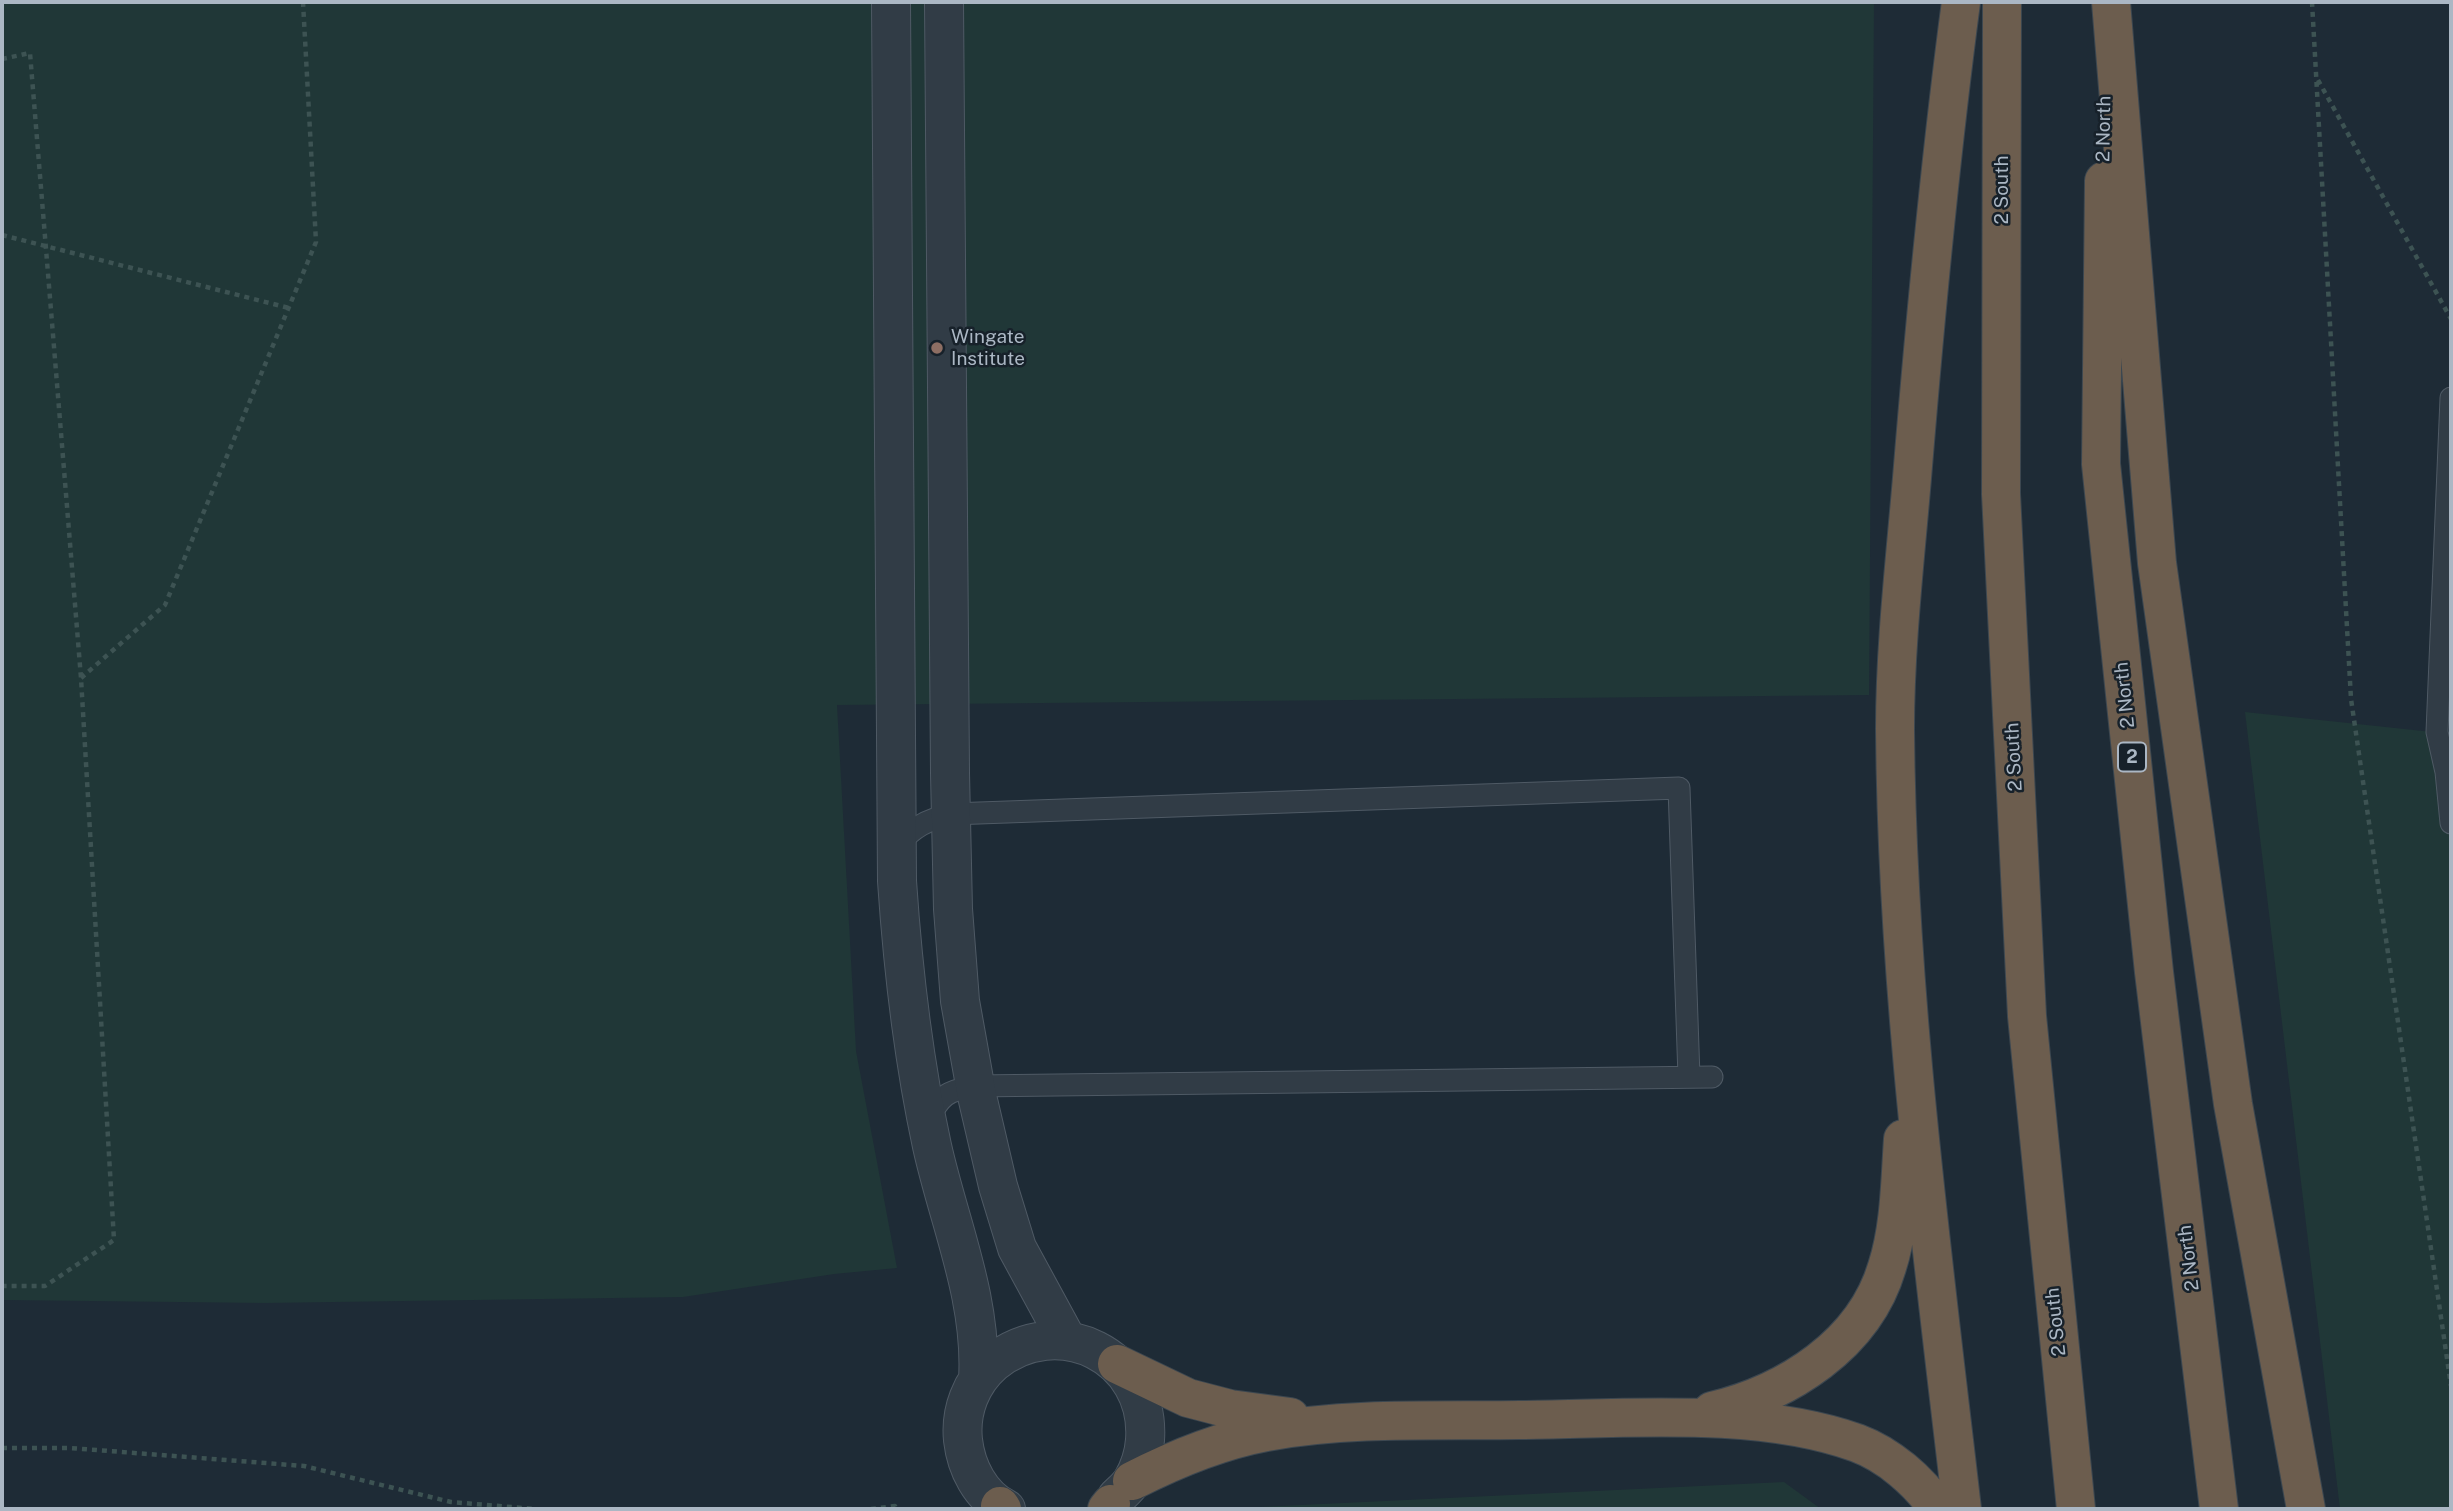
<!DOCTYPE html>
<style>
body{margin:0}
#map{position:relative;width:2453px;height:1511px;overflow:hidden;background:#1e2b36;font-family:"Public Sans",sans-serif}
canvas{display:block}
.frame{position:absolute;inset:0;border:4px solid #abb7c4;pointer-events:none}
</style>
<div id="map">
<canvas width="2453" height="1511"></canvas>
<div class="frame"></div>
</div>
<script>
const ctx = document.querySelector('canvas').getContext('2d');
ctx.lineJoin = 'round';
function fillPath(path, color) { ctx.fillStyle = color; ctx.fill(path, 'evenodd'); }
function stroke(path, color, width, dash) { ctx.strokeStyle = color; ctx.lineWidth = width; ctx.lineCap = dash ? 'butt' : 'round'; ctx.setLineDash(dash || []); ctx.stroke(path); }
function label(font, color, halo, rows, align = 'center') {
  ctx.font = font + ' "Public Sans",sans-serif'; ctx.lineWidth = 5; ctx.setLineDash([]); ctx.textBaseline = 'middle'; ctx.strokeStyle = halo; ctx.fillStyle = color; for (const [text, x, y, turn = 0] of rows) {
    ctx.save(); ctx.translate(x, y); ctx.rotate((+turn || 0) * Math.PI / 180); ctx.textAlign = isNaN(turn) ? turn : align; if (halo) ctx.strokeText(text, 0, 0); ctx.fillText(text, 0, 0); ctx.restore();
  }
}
fillPath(new Path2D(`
 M2,2H1874L1869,695L837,705L856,1051L897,1268L834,1274L683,1297L265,1303L2,1300Z
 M2245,712L2451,734V1509H2340Z
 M1784,1482L1821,1509H1217Z`), '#203737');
const service = new Path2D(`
 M2451,398L2437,732L2446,772L2451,823
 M897,846C913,827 927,820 951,814L1679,788L1689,1077
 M927,1121C941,1095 946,1091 975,1086L1712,1077`);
const minor = new Path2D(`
 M891,2L897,881C903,970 913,1058 932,1146C949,1223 983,1299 978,1380
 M944,2L950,773L953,909L960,1001L977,1096L998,1186L1017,1248L1067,1340
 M1006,1509C980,1496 966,1467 963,1440C960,1411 971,1382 993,1363C1058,1310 1151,1356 1145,1440C1144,1454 1139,1469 1132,1481C1128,1487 1122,1492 1117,1497`);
const motorway = new Path2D(`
 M1961,2C1940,160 1925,319 1912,478C1905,561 1895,646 1895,729C1897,991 1932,1250 1962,1509
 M2002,2L2001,494L2027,1016L2076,1509
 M2111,2L2157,563L2233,1104L2306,1509
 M2104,181L2101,464L2154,972L2219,1509
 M1117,1364L1188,1398L1230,1409L1290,1417
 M1712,1411C1787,1393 1864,1345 1887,1267C1900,1227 1900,1181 1903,1139
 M1132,1481C1175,1459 1218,1441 1266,1432C1349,1417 1435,1421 1520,1420C1625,1419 1758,1407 1857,1443C1889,1455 1919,1481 1938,1509
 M1000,1506L1002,1509
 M1107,1509L1111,1504`);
stroke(service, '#4f5a65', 23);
stroke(minor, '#4f5a65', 40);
stroke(motorway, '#3c4750', 40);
stroke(new Path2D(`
 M2312,2L2351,699L2451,1386
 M2,59L30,53L81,678L114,1240L45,1286H2
 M2318,80L2451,319
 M2,235L289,308
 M81,678L165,605L316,242L303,2
 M2,1448H70L304,1466L451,1502L535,1509
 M871,1509L895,1506L896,1509`), '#3d5353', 4.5, [5, 5]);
stroke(service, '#313c46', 21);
stroke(minor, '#313c46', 38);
stroke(motorway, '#6c5d4e', 38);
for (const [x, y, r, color] of [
 [937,348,7,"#8d6e63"]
]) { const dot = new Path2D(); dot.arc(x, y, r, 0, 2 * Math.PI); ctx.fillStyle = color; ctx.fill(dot); stroke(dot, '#17212a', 2.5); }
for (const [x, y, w] of [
 [2132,757,28]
]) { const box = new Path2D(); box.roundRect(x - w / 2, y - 14.5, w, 29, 5); ctx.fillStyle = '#17212a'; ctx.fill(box); stroke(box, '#abb7c4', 2); }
label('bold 18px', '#abb7c4', null, [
 ["2",2132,757]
]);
label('19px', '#abb7c4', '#17212a', [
 ["2 North",2104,129,-89],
 ["2 South",2002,190,-90],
 ["2 North",2125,695,-96],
 ["2 South",2014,757,-93],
 ["2 North",2189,1258,-97],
 ["2 South",2056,1322,-96]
]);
label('19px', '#abb7c4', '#17212a', [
 ["Wingate",951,337],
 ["Institute",951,359]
], 'left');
</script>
